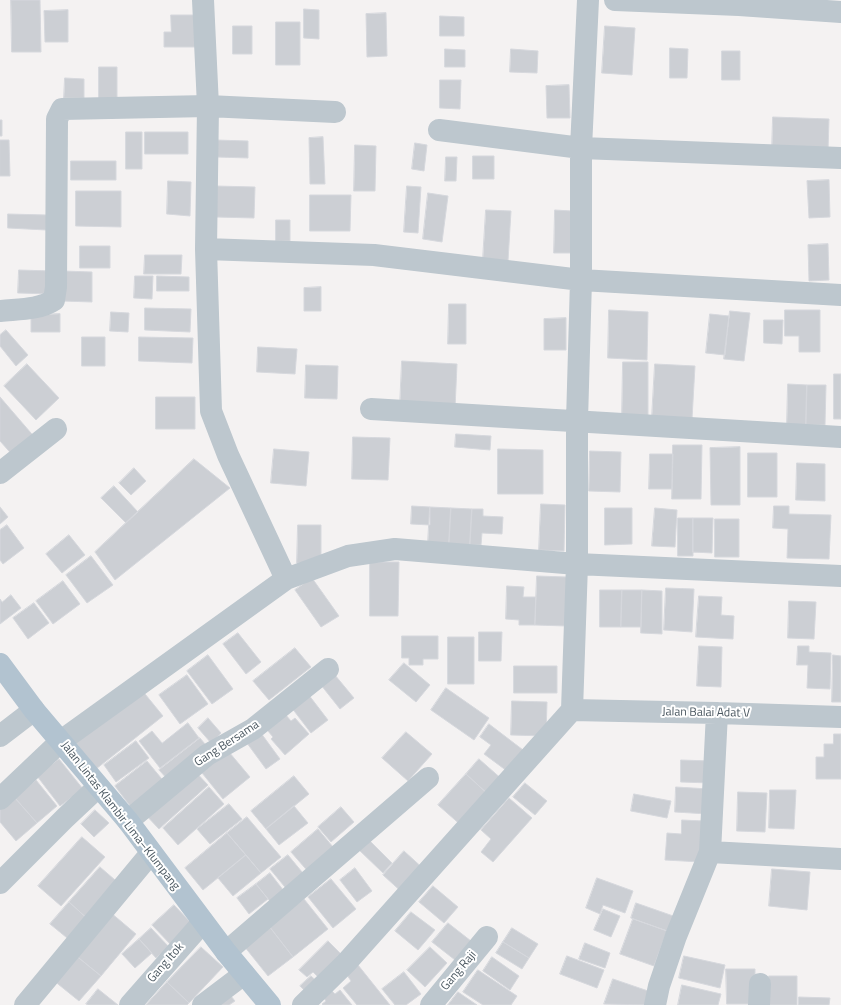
<!DOCTYPE html>
<meta charset="utf-8">
<style>
body{margin:0}
canvas{display:block;background:#f4f2f2}
</style>
<canvas width="841" height="1005"></canvas>
<script>
const ctx = document.querySelector('canvas').getContext('2d');
ctx.lineJoin = 'round';
function fillPath(path, color) { ctx.fillStyle = color; ctx.fill(path, 'evenodd'); }
function stroke(path, color, width, dash) { ctx.strokeStyle = color; ctx.lineWidth = width; ctx.lineCap = dash ? 'butt' : 'round'; ctx.setLineDash(dash || []); ctx.stroke(path); }
function label(font, color, halo, rows, align = 'center') {
  ctx.font = font + ' "Titillium Web",sans-serif'; ctx.lineWidth = 4; ctx.setLineDash([]); ctx.textBaseline = 'middle'; ctx.strokeStyle = halo; ctx.fillStyle = color; for (const [text, x, y, turn = 0] of rows) {
    ctx.save(); ctx.translate(x, y); ctx.rotate((+turn || 0) * Math.PI / 180); ctx.textAlign = isNaN(turn) ? turn : align; if (halo) ctx.strokeText(text, 0, 0); ctx.fillText(text, 0, 0); ctx.restore();
  }
}
const building = new Path2D(`
 M11,0H40L41,52H12Z
 M304,9L319,10V39L304,38Z
 M68,10V42H45L44,11Z
 M386,13L387,56L367,57L366,14Z
 M171,15H201V47H164V32H171Z
 M440,16L464,17V36H440Z
 M276,22H300V65H276Z
 M233,26H252V54H233Z
 M605,26L635,28L632,75L602,73Z
 M670,48L688,49L687,78H670Z
 M445,49L465,50V67H445Z
 M511,49L538,51L537,73L510,72Z
 M722,51H740V80H722Z
 M99,67H117V102H99Z
 M65,78L84,79V98H64Z
 M440,80H461L460,109L440,108Z
 M569,85L570,118H547L546,86Z
 M773,117L829,119L828,152L772,150Z
 M0,120H2V136H0Z
 M126,132H142V169H126Z
 M145,132H188V154H145Z
 M323,137L325,184H310L309,138Z
 M0,140H9L10,176H0Z
 M216,140L248,141V158L216,157Z
 M415,143L427,145L424,171L412,169Z
 M355,145L376,146L375,191H354Z
 M473,156H494V179H473Z
 M446,157H457L456,181H445Z
 M71,161H116V180H71Z
 M829,180L830,217L809,218L807,181Z
 M168,181L191,182L190,216L167,214Z
 M216,186L255,187L254,218L215,217Z
 M407,186L421,187L418,233L404,232Z
 M76,191H121V227L76,226Z
 M428,193L448,196L442,242L423,239Z
 M310,195H351L350,231H310Z
 M486,210L511,211L508,261L483,259Z
 M555,210L572,211V253H554Z
 M8,214L47,215L46,230L8,228Z
 M276,220H290V241H276Z
 M828,244L829,280L809,281L808,245Z
 M80,246H110V268H80Z
 M145,255H182L181,274H144Z
 M19,270L53,271V294L18,293Z
 M63,271L92,272V302L62,301Z
 M135,276H153L152,299L134,298Z
 M157,276L189,277V291H157Z
 M321,287V311H304V288Z
 M449,304H466V344H448Z
 M145,308L191,309L190,332L145,330Z
 M609,310L648,312L647,360L608,358Z
 M785,310H820V352H799V336H785Z
 M730,311L750,313L744,361L724,359Z
 M111,312L129,313L128,332L110,331Z
 M60,314V332H31V315Z
 M710,314L729,316L725,355L706,353Z
 M566,318V350H544V319Z
 M764,320H783L782,344L764,343Z
 M6,330L28,355L16,366L0,346V335Z
 M82,337H105V366H82Z
 M139,337L193,338L192,363L139,361Z
 M258,347L297,349L295,374L257,372Z
 M402,361L457,364L455,409L400,406Z
 M623,362H648V416H622Z
 M27,364L59,398L36,420L4,386Z
 M655,364L695,366L692,419L652,417Z
 M306,365L338,366L337,399L305,398Z
 M834,374H841V419H834Z
 M788,384L807,385L806,425L787,424Z
 M807,385H826L825,425H806Z
 M0,397L37,440L15,458L0,441Z
 M156,397H195V429H156Z
 M456,434L491,436L490,450L455,447Z
 M353,437L390,438L388,480L352,479Z
 M673,445H702L701,499H672Z
 M740,447V505H711L710,448Z
 M274,449L309,452L306,486L271,483Z
 M498,449L543,450V494H498Z
 M590,451L621,452L620,492L589,491Z
 M748,453H777V497H748Z
 M650,454H673L672,489H649Z
 M194,459L230,488L115,580L95,552Z
 M797,463L825,464V501L796,500Z
 M134,468L146,481L131,495L119,483Z
 M114,486L138,512L126,523L101,498Z
 M541,504L565,505L564,551L539,550Z
 M412,506L430,507V525L411,524Z
 M774,506H789V514L831,515L829,559L787,558L788,529L773,528Z
 M0,507L8,517L0,524Z
 M430,507L451,508L449,544L428,543Z
 M451,508L472,509L470,545L449,544Z
 M605,508H632V544L605,545Z
 M655,508L677,510L675,547L652,546Z
 M472,509H483V516L503,517L502,534L482,533L481,545H470Z
 M678,518H693V556H678Z
 M693,518H713L712,553L693,552Z
 M715,519H739V557H715Z
 M7,525L24,548L3,564L0,560V530Z
 M298,525H321V564L297,563Z
 M69,535L85,555L62,573L46,554Z
 M91,556L113,585L87,603L66,575Z
 M370,562H399L398,616H370Z
 M537,576L567,577L566,626L535,625Z
 M312,578L339,616L321,627L295,590Z
 M63,581L80,604L53,624L36,601Z
 M507,586L524,587L523,597H536L535,625H519V620L506,619Z
 M666,588L694,589L692,632L664,630Z
 M600,590H622L621,627H600Z
 M622,590H642L641,627H621Z
 M642,590L662,591V634L641,633Z
 M11,595L21,608L0,624V599L2,602Z
 M699,596L722,597L721,615L734,616L733,639L696,637Z
 M789,601L816,602L814,639L788,638Z
 M34,603L49,623L28,639L13,618Z
 M479,632H502L501,661H479Z
 M238,633L261,662L246,674L223,644Z
 M402,636H438V659H423V665H409V658H402Z
 M448,637H474V684H448Z
 M699,646L722,647L721,687L697,686Z
 M798,646H809V652L831,653L830,689L807,688L808,665H797Z
 M295,648L311,667L269,700L253,681Z
 M208,655L233,689L212,704L187,671Z
 M833,655L841,656V702H832Z
 M404,663L430,685L416,702L389,680Z
 M514,666H557V693H514Z
 M330,669L354,698L340,709L317,680Z
 M187,675L208,704L180,724L159,695Z
 M446,688L489,718L474,740L431,710Z
 M141,689L163,716L96,769L75,742Z
 M305,690L328,720L311,733L288,703Z
 M512,701L547,702L546,736L511,735Z
 M280,708L291,721L295,718L309,734L285,755L271,739L273,737L262,724Z
 M208,718L221,733L211,743L198,728Z
 M188,723L199,738L160,768L139,741L152,731L162,743Z
 M489,724L527,753L511,774L484,754L491,745L480,737Z
 M258,729L280,759L266,769L244,739Z
 M406,732L432,754L408,781L382,758Z
 M834,734H841V779H816V757H824V744H833Z
 M200,738L210,750L170,782L159,770Z
 M136,741L149,758L116,782L104,765Z
 M224,746L250,777L223,799L198,768Z
 M59,759L83,789L60,806L37,776Z
 M479,759L504,781L490,796L466,774Z
 M681,760L711,761L710,783L681,782Z
 M147,761L166,784L133,810L115,786Z
 M192,768L208,785L159,829L143,812Z
 M466,774L490,796L463,827L438,805Z
 M294,776L309,794L266,829L251,811Z
 M36,780L57,806L37,823L15,798Z
 M525,783L547,801L535,815L513,797Z
 M209,787L224,804L178,845L163,828Z
 M676,787L709,789L708,814L675,812Z
 M770,790H796L794,829L769,828Z
 M738,792L767,793L765,832L737,831Z
 M634,794L671,801L667,818L631,811Z
 M15,798L37,823L16,841L0,822V810Z
 M509,798L532,818L493,862L481,852L491,839L481,830Z
 M229,804L242,819L210,844L197,829Z
 M294,806L308,823L279,845L266,829Z
 M341,807L354,822L331,842L318,827Z
 M95,810L109,823L94,837L81,824Z
 M247,817L281,857L261,873L227,833Z
 M682,820L704,821L701,862L665,860L667,833L681,834Z
 M318,829L338,853L311,875L291,852Z
 M227,833L246,855L203,890L185,868Z
 M82,837L105,857L61,906L38,886Z
 M368,839L392,863L383,873L358,849Z
 M404,851L426,871L405,895L383,875Z
 M246,855L261,873L233,896L218,878Z
 M288,855L307,878L289,892L270,869Z
 M100,867L122,886L90,921L69,902Z
 M355,868L372,891L357,902L340,880Z
 M772,869L810,872L807,910L769,906Z
 M270,873L287,895L273,905L256,884Z
 M597,878L633,891L625,913L603,905L600,914L586,908Z
 M331,879L356,909L333,928L308,897Z
 M256,884L268,899L249,914L237,898Z
 M433,886L458,907L444,923L419,902Z
 M304,899L328,929L293,957L269,926Z
 M69,902L90,921L72,942L50,924Z
 M636,903L679,918L673,933L631,918Z
 M174,905L194,926L172,946L152,925Z
 M603,909L620,916L611,937L594,930Z
 M110,912L136,934L101,976L74,954Z
 M411,912L435,930L418,950L395,931Z
 M633,919L667,931L654,966L620,954Z
 M448,923L471,941L455,960L432,942Z
 M269,926L293,957L268,976L244,946Z
 M151,928L169,947L156,958L139,939Z
 M512,928L538,944L529,958L503,942Z
 M139,939L152,953L135,968L122,954Z
 M328,941L346,959L323,982L313,972L307,977L299,970Z
 M503,942L529,958L522,969L496,953Z
 M585,943L610,953L605,968L579,959Z
 M201,947L223,967L189,1003L167,982Z
 M430,947L447,963L425,987L407,970Z
 M74,954L101,976L79,1001L53,980Z
 M567,956L604,970L597,988L560,974Z
 M684,956L725,965L720,988L679,978Z
 M492,957L519,976L510,990L483,971Z
 M354,960L390,1005H357L343,988L351,981L343,969Z
 M726,969H755V1004H727Z
 M478,970L517,996L511,1005H483L463,992Z
 M404,972L421,994L406,1005H395L382,989Z
 M311,976L322,986L311,997L300,986Z
 M769,976H797V1005H769Z
 M613,979L654,993L650,1005L604,1004Z
 M167,982L189,1003L187,1005H146Z
 M682,985L721,994L718,1005H678Z
 M98,989L118,1005H88L86,1004Z
 M226,990L235,1001L229,1005H207Z
 M331,990L335,994L340,990L352,1005H323L322,1004L326,1001L323,997Z
 M458,992L477,1005H448Z
 M799,997L830,998L829,1005H799Z`);
fillPath(building, '#cccfd4');
stroke(building, '#d6d8dd', 1);
stroke(new Path2D(`
 M203,0L208,106L206,249L211,411L228,455L286,579
 M615,0L739,5L841,12
 M439,130L581,148L841,158
 M206,249L374,255L581,280L841,295
 M0,311C18,309 39,310 54,300L56,287L57,119L62,109L208,106L335,112
 M371,409L841,437
 M0,473L56,429
 M572,710L717,713L841,717
 M0,736L34,710
 M0,799L61,741L286,579L348,556L395,549L577,564L841,576
 M128,821L207,755L253,729L328,669
 M710,852L841,859
 M0,883L65,818L98,787
 M226,952L428,778
 M25,1005L151,853
 M130,1005L203,922
 M203,1005L244,974
 M303,1005L346,963L572,710L577,564V421L581,280V148L588,0
 M431,1005L487,937
 M655,1005L659,986L676,936L710,852L717,713
 M759,1005L760,984`), '#bdc7ce', 22);
stroke(new Path2D(`
 M0,664L34,710L128,821L226,952L270,1005`), '#b2c3d0', 22);
label('12px', '#49565f', '#fff', [
 ["Jalan Balai Adat V",706,713,1],
 ["Gang Bersama",227,744,-33],
 ["Jalan Lintas Klambir Lima–Klumpang",120,816,52],
 ["Gang Itok",166,963,-49],
 ["Gang Raji",459,971,-50]
]);
</script>
